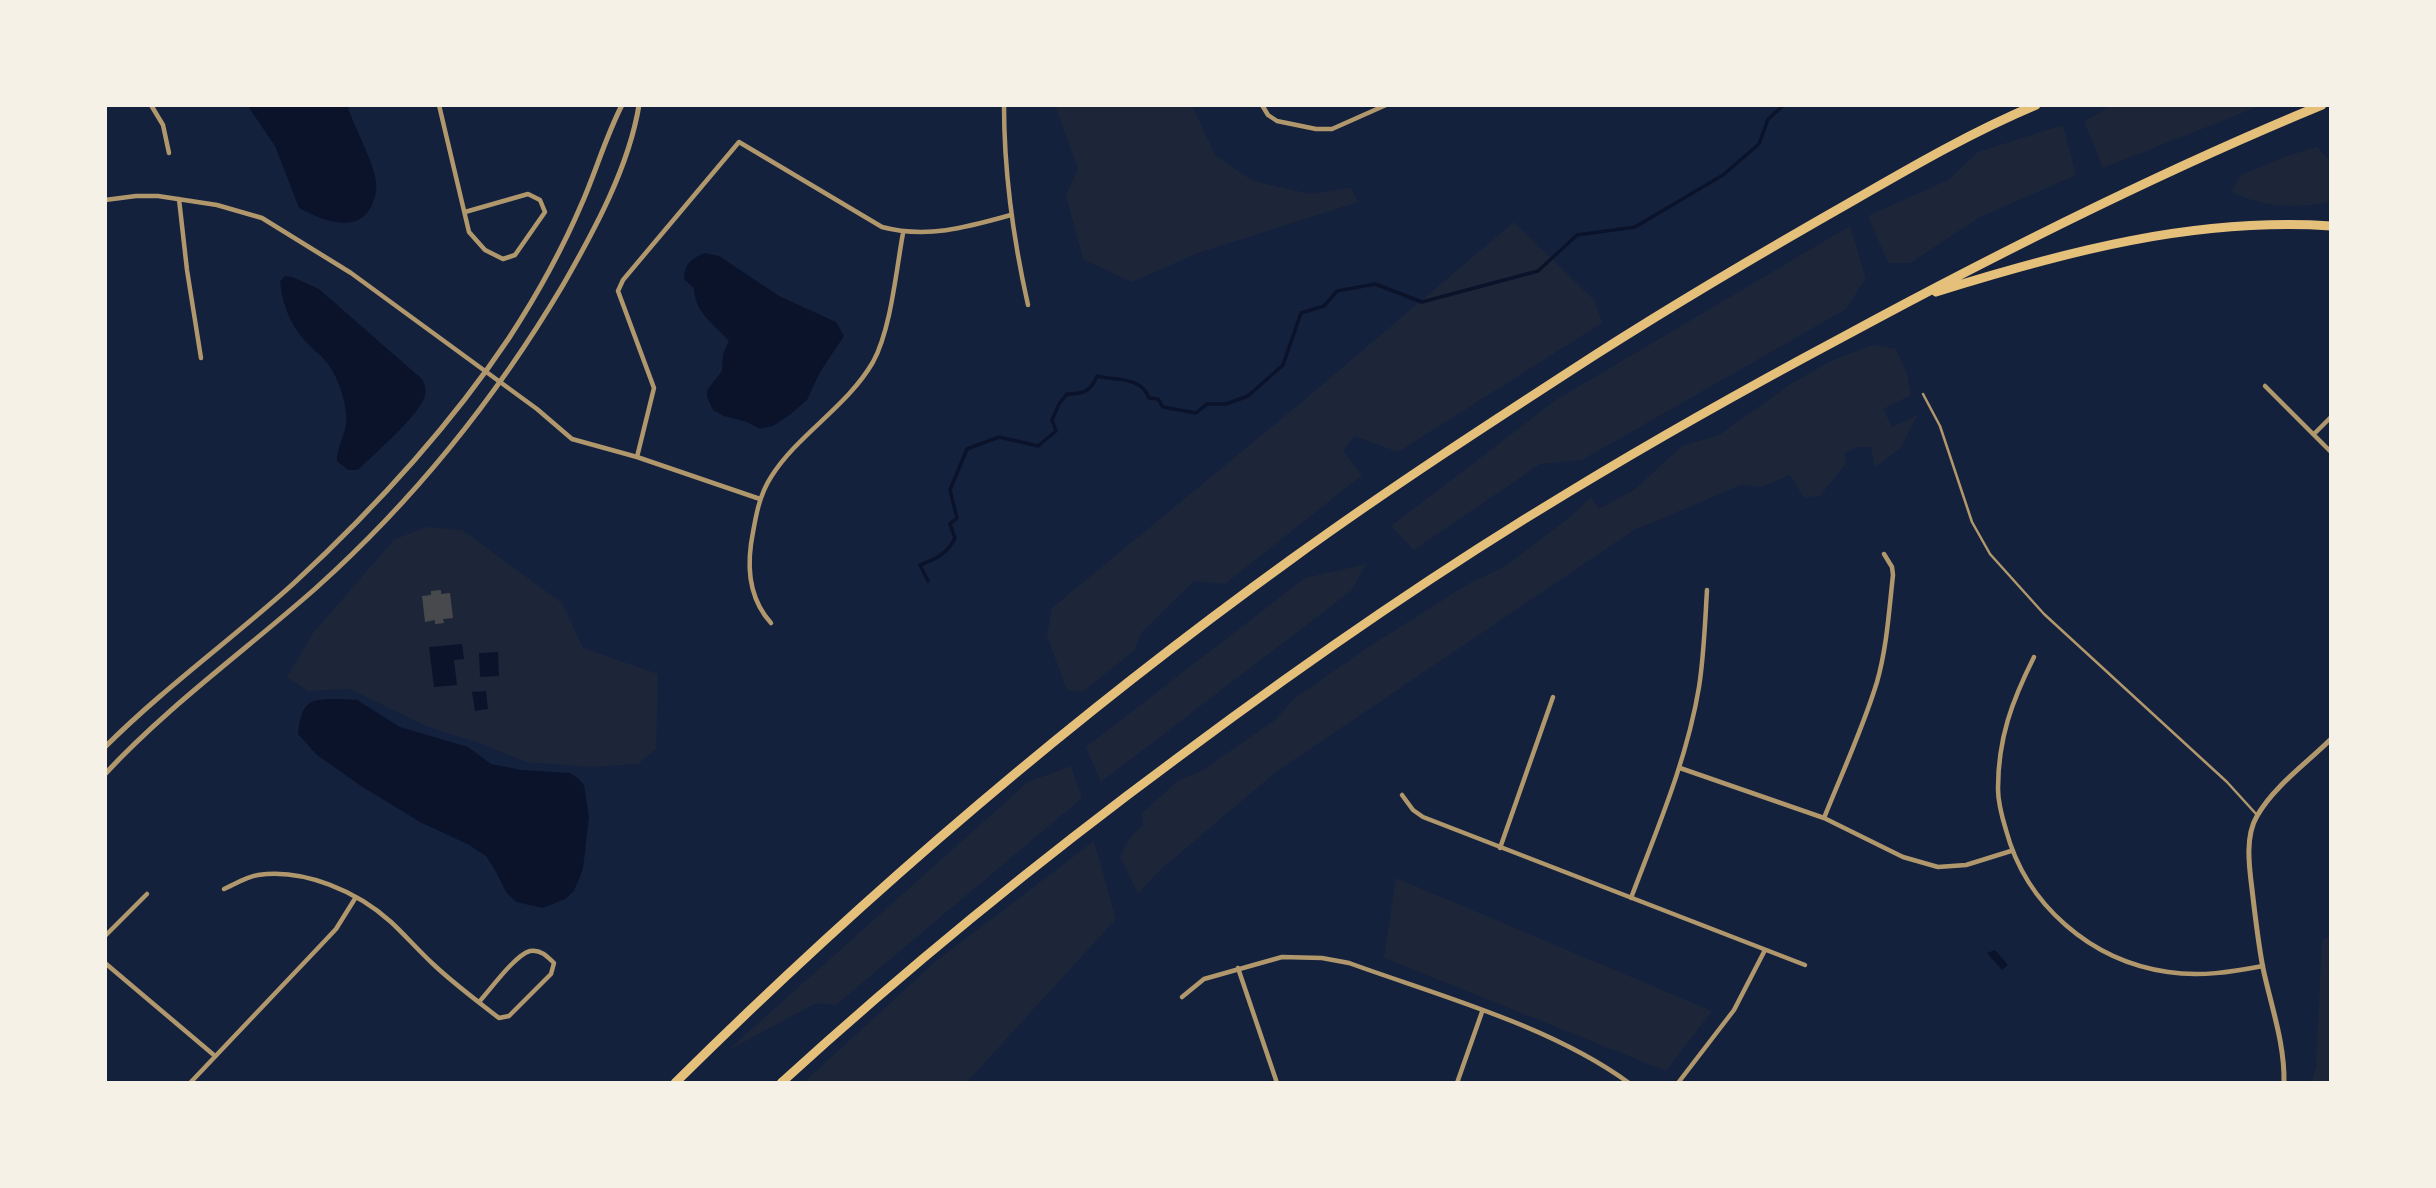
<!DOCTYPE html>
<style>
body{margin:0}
#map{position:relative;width:2436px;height:1188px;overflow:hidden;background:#14213d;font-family:Commissioner,sans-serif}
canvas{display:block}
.frame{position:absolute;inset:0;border:107px solid #f6f1e7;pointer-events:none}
</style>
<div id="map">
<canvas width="2436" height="1188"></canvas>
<div class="frame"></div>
</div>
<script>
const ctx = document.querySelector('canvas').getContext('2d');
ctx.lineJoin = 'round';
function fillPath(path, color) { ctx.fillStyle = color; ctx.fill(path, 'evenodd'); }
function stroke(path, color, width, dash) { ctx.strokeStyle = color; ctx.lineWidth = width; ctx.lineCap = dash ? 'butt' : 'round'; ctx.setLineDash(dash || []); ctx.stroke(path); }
fillPath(new Path2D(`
 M1055,105H1192L1215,155L1253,181L1310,194L1351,188L1358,202L1198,253L1132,282L1083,259L1066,195L1078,169Z
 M2112,105H2262L2103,168L2084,122Z
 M2063,125L2076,175L1980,217L1910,263H1888L1868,216L1948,180L1978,152Z
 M2317,147L2331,162V201C2295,210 2265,207 2231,192L2241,175L2287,156Z
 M1514,222L1595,301L1602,323L1398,452L1355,436L1343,451L1362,475L1225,584L1194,581L1141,633L1135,650L1082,692L1067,690L1047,636L1052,608L1297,406Z
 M1850,226L1866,278L1846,309L1582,460L1540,464L1414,550L1391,526L1556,400Z
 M1873,345L1896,349L1907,374L1911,395L1883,409L1892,427L1918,415L1900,448L1875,468L1871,447H1858L1844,453L1847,462L1820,496L1804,498L1790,475L1761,487L1741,485L1634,530L1276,772L1160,870L1138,894L1120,856L1131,836L1143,825L1142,813L1180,779L1200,772L1275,720L1295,698L1367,648L1468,584L1506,566L1570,517L1591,497L1599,509L1634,490L1682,446L1719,435L1794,382L1833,360Z
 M427,527L462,530L562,603L583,648L658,674L656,749L638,764L591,767L526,762L488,746L426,726L350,689L308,691L287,677L313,633L395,539Z
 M1366,564L1352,590L1101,782L1086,747L1305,578Z
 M1071,766L1082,798L836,1005L816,1003L727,1051L1028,782Z
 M1094,841L1116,919L966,1083H803L935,962Z
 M1396,878L1712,1011L1666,1071L1384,958Z
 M2331,937V1083H2311L2316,1067L2322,940Z`), '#1d2539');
fillPath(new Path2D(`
 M247,105H347C355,129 369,152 375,176C378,188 376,196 371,207C356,235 321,220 299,208L275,146Z
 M705,253L719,256L779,296L836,322L844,336L820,372L807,400L791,414L773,426L760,429L747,422L724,416L713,410L707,397V390L722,371L723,354L729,341C714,324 694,312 694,288L684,279C685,264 690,259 705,253Z
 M285,276L292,277L319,289L423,380C425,385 426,391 425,396C419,416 374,454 358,470H348L337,461C337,443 348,433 346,414C344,393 335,369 320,355C313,349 306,343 301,336C288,320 282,301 280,281Z
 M462,644L464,659L454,660L457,685L434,687L429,647Z
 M498,652L499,676L480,677L479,653Z
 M486,691L488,709L475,711L472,692Z
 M343,699L357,700L400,727L468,747L491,764L522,770L570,773L579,779L584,785L589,817L583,869L574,891L565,899L543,908L516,902L506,892L496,872L486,856L469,845L420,822L361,786L317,755L298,734C302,698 311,699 343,699Z
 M1995,950L2008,965L2002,970L1987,953Z`), '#0b132b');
stroke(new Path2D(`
 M928,581L920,565C936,559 947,554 955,538L950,524L957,518L950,490L967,449L999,437L1038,446L1056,431L1052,420L1059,404L1067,394C1084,394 1091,391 1097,376C1116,381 1141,376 1149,398L1158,399L1163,407L1196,413L1207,404H1226L1248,396L1283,365L1301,313L1324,306L1337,291L1375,284L1422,302L1538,271L1577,235L1635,227L1723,175L1759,144L1768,119L1784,105`), '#0b132b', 3.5);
fillPath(new Path2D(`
 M441,590V594L450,593L453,618L443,619L444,623L435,624V620L425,622L422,596L431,595V591Z`), '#48494c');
stroke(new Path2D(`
 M1923,394L1940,426L1972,522L1990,554L2044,614L2227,782L2257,815`), '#b1986c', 2.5);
stroke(new Path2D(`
 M151,105L163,125L169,153
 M439,105L469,232L485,250L503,259L515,255L545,212L540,200L528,194L465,212
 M1004,105C1004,175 1013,238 1028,305
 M1262,105L1268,115L1277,121L1316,129H1332L1386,105
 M179,199L187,270L201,358
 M105,200L136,196H158L217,205L262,218L351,273L537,409L572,439L637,457L760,499
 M2265,386L2331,452
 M2314,434L2331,417
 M637,457L654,388L618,291L623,280L739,142L882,227C927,239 968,227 1011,215
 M771,623C751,601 747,573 751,544C755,521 758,497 771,477C798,434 847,407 873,362C891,329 896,271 903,233
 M2034,657C2012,701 1998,738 1998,789C1998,802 2002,817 2006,830C2026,905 2091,961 2168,972C2201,977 2231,972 2263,966
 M1680,768L1824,818L1903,857L1938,867L1966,865L2011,851
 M1402,795L1413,810L1423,817L1805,965
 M1824,818C1842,773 1863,728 1877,682C1887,647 1889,610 1893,575L1892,567L1884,554
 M1500,848L1553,697
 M224,889C235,884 246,877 258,875C304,868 358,892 391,922C405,935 418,950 433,964C453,983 476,1000 499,1018L509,1016L551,974L554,963C547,956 540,949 530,951C515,955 490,990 479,1002
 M1631,898C1657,829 1687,760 1699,687C1704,655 1705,623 1707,590
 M105,936L147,894
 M105,963L215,1056
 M1238,968L1277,1083
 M1182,997L1204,979L1282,957L1322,958L1349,963C1440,996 1551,1026 1629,1083
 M190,1083L320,946L336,929L356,897
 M1457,1083L1482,1012
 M1678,1083L1734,1010L1765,950`), '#b1986c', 4.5);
stroke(new Path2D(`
 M105,747C164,688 231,640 293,584C373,510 448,429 509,338C537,295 562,250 582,203C596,171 606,136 622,105
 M105,774C169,705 246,650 316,588C414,500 496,398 563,285C594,231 629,167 639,105
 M2284,1083C2285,1044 2271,1006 2263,968C2258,942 2255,915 2252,889C2249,866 2245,836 2257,816C2274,786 2307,763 2331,739`), '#b1986c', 5);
stroke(new Path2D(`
 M1936,292C2064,252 2195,217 2331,226
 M675,1083C867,893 1074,716 1293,558C1391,487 1493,421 1595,355C1681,300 1768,249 1856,199C1915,165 1974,131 2036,105
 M781,1083C908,967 1042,858 1180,756C1306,662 1434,573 1569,492C1658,438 1749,387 1841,338C1998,253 2157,173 2322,105`), '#e5c07b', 9);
</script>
